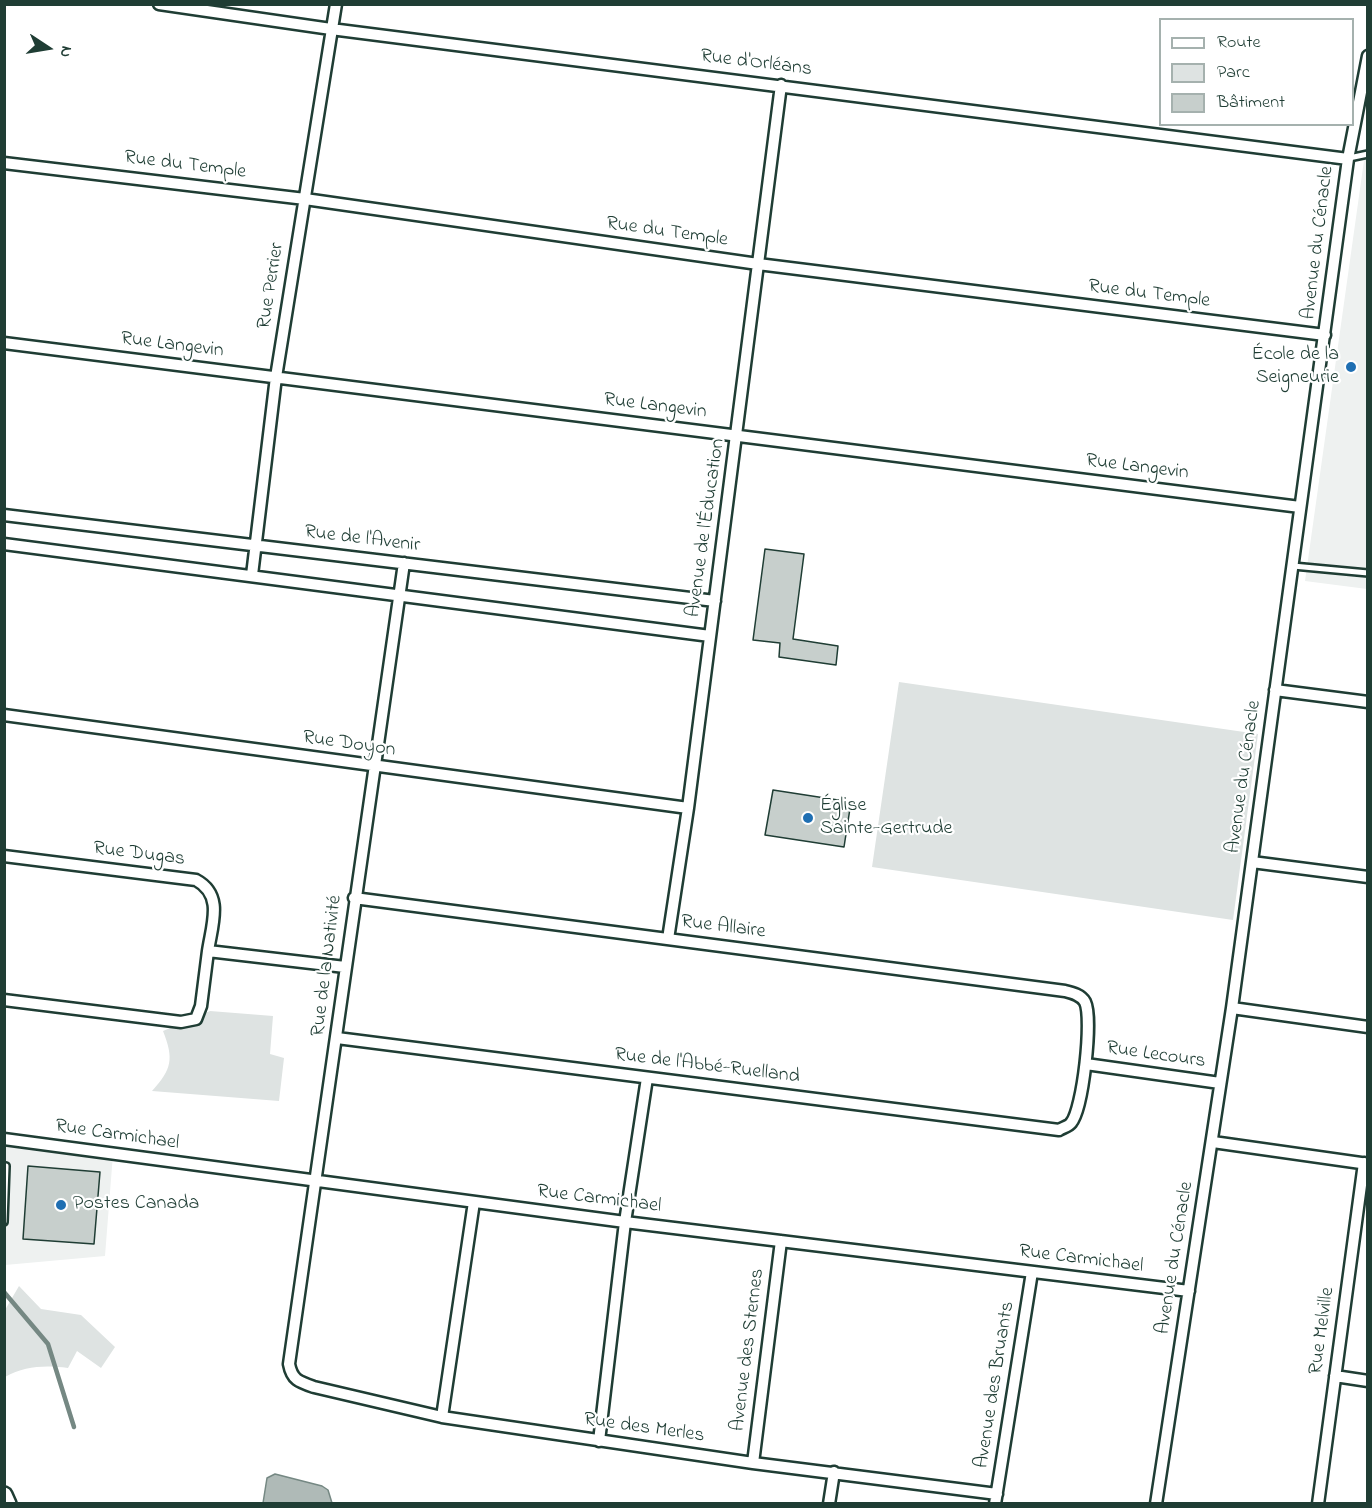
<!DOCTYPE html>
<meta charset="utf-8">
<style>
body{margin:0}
#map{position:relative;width:1372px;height:1508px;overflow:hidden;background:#fff;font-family:"Indie Flower",sans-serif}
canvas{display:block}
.frame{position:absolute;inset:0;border:6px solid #1f3d34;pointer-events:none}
.legend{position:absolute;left:1159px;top:18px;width:195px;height:108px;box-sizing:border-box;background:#fff;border:2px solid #a5b1ae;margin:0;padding:8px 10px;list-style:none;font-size:18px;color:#1f3d34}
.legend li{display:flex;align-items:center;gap:12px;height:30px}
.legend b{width:30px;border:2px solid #a5b1ae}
.north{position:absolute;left:18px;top:18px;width:60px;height:60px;-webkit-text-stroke:4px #fff;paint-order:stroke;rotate:102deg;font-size:16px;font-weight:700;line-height:24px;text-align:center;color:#1f3d34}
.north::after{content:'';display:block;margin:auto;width:21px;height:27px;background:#1f3d34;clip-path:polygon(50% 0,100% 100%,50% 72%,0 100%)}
</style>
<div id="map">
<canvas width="1372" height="1508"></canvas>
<div class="frame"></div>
<ul class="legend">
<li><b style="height:8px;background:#fff"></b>Route</li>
<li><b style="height:16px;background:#dee3e2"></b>Parc</li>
<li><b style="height:16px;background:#c7cfcc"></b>Bâtiment</li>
</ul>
<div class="north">N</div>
</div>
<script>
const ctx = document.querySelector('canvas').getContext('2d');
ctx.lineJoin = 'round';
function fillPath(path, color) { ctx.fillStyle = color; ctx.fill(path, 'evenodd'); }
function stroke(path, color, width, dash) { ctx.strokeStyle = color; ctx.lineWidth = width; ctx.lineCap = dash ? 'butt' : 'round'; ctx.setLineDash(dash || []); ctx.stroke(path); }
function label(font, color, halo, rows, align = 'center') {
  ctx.font = font + ' "Indie Flower",sans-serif'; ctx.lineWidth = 4.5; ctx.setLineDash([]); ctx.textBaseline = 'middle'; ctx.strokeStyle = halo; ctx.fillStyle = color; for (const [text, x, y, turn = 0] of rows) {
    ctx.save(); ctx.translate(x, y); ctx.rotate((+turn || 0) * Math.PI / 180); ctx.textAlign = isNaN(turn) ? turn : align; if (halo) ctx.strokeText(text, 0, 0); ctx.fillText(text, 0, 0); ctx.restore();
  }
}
fillPath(new Path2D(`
 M1367,139V589L1305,581Z
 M5,1139L113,1154L105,1256L5,1265Z`), '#eef1f0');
fillPath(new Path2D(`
 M899,682L1258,734L1233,920L872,867Z
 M210,1011L273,1016L270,1054L284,1058L279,1101L152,1091C172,1069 174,1059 163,1031Z
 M19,1286L41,1309L81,1315L115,1347L101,1368L77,1351L68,1368C45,1365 25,1366 5,1377V1310Z`), '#dee3e2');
const water = new Path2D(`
 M275,1474L322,1486L328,1490L332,1503H263L267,1478Z`);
fillPath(water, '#afbab7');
stroke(water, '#758883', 1.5);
stroke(new Path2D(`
 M4,1292L48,1344L74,1427`), '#758883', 4.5);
const building = new Path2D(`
 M765,549L804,554L793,639L838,646L836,665L779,657L780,643L753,640Z
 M773,790L851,802L844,847L765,835Z
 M28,1166L100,1172L94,1244L23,1239Z`);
fillPath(building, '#c7cfcc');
stroke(building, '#1f3d34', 1.5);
const service = new Path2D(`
 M1349,158L1368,154
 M1293,566L1368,573
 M4,1222L6,1166`);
const minor = new Path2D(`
 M159,4L331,29L1348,159
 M4,163L305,199L758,264L1325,335
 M4,343L1300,507
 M4,515L715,601
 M4,544L710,636
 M404,563L289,1364C292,1380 299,1382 314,1387L442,1417L753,1463L997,1494
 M252,575L276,377L336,4
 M1275,690L1368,702
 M4,715L688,808
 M4,856L196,880C224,895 212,924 208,951L345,967
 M1252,862L1368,877
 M668,939L688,808L781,85
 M4,1000L181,1022L196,1019L201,1006L208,951
 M1232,1008L1368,1027
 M337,1038L1059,1130C1062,1128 1069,1126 1071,1123C1083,1109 1093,1018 1085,1002C1081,995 1073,993 1065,991L354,898
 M1086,1064L1220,1083
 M4,1139L625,1222L1189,1291
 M1213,1142L1368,1164
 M1335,1376L1368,1381
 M442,1417L474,1202
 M599,1441L625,1222L647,1078
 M753,1463L781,1241
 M829,1504L834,1472
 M995,1504L1032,1272
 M1156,1504L1232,1008L1348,159L1368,56
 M1318,1504L1364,1163`);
const secondary = new Path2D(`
 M4,1495L8,1504`);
stroke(service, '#1f3d34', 10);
stroke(minor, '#1f3d34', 15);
stroke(secondary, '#1f3d34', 20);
stroke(service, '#fff', 5);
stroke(minor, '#fff', 10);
stroke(secondary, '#fff', 15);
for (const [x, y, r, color] of [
 [1351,367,6,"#1f6fb2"],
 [808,818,6,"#1f6fb2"],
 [61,1205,6,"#1f6fb2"]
]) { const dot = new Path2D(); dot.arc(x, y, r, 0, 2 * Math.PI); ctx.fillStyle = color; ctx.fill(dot); stroke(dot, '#fff', 2); }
label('20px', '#1f3d34', '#fff', [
 ["Rue d'Orléans",756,64,7],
 ["Rue du Temple",185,166,7],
 ["Rue du Temple",667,233,8],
 ["Avenue du Cénacle",1319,243,-83],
 ["Rue Perrier",272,286,-81],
 ["Rue du Temple",1149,295,7],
 ["Rue Langevin",172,346,7],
 ["Rue Langevin",655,407,7],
 ["Rue Langevin",1137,468,7],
 ["Avenue de l'Éducation",707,528,-82],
 ["Rue de l'Avenir",362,540,7],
 ["Rue Doyon",349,745,8],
 ["Avenue du Cénacle",1245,777,-82],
 ["Rue Dugas",139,855,7],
 ["Rue Allaire",723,928,7],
 ["Rue de la Nativité",328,966,-83],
 ["Rue Lecours",1156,1056,8],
 ["Rue de l'Abbé-Ruelland",707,1067,7],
 ["Rue Carmichael",117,1136,8],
 ["Rue Carmichael",599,1200,7],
 ["Avenue du Cénacle",1176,1258,-81],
 ["Rue Carmichael",1081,1260,7],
 ["Rue Melville",1323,1331,-82],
 ["Avenue des Sternes",749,1350,-83],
 ["Avenue des Bruants",996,1385,-81],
 ["Rue des Merles",644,1429,8]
]);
label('20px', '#1f3d34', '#fff', [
 ["École de la",1339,356,"right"],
 ["Seigneurie",1339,379,"right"],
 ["Église",820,807],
 ["Sainte-Gertrude",820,830],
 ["Postes Canada",73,1205]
], 'left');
</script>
